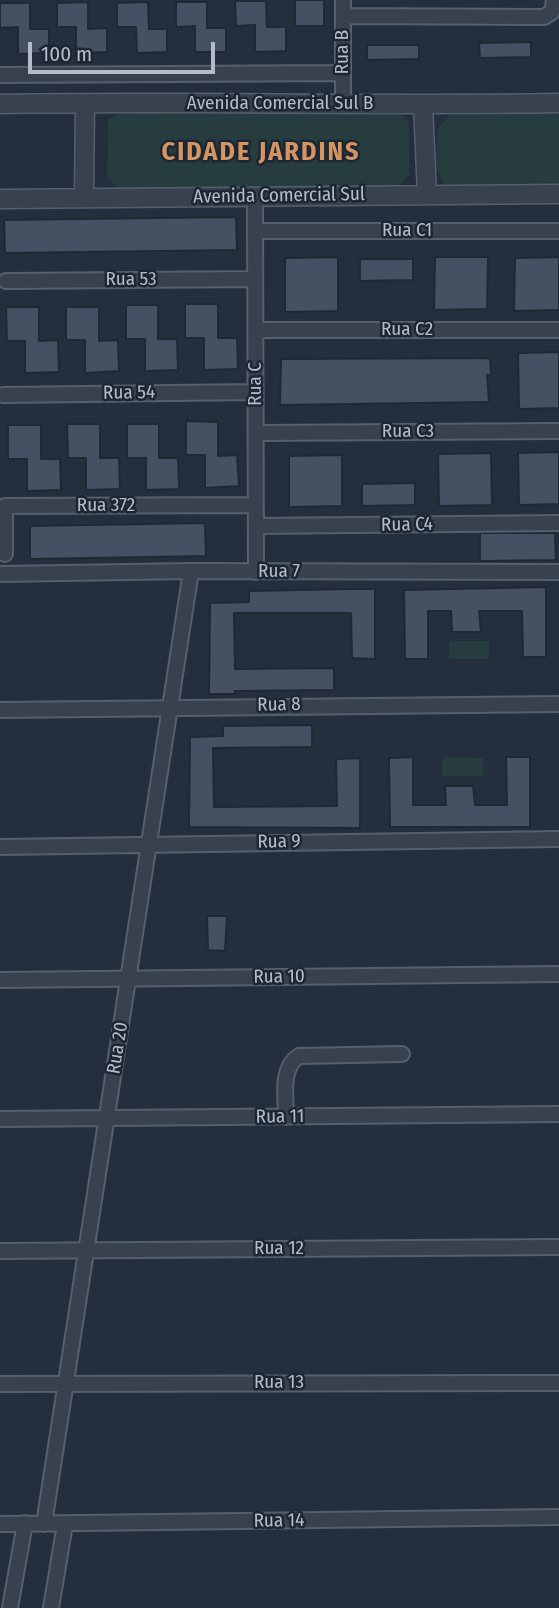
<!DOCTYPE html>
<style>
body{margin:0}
#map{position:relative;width:559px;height:1608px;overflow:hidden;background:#242f3e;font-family:"Fira Sans Condensed",sans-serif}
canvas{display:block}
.scale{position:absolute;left:28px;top:42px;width:187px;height:32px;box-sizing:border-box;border:4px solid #b4bcc9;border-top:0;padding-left:9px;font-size:21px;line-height:24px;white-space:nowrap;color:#b4bcc9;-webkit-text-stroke:5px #1d2633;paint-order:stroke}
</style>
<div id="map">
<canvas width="559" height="1608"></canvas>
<div class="scale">100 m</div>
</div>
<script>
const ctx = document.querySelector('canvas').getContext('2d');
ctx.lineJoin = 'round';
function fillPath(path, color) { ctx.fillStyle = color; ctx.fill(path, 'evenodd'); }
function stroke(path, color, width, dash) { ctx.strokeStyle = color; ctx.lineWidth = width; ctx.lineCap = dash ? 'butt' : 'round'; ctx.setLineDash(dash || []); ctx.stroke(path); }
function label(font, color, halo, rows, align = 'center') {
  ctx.font = font + ' "Fira Sans Condensed",sans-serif'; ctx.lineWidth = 5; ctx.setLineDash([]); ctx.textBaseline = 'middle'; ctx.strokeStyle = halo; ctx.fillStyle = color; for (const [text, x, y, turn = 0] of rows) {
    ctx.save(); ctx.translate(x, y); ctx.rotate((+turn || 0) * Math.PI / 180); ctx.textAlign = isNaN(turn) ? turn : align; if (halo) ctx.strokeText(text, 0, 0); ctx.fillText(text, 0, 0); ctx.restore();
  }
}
fillPath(new Path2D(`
 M123,110H397L409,122V176L396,188L119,190L107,176L108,120Z
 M495,111H559V187L445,185L436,166L438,128L451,114Z
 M449,641H489V659H449Z
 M442,757L483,758V776H442Z`), '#263c3f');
const building = new Path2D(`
 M295,0H324V26H295Z
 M235,1H266L267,27H286V51L255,52V25L236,26Z
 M88,2V29L107,28V52L76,53V27H57V3Z
 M148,2L149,29H167V52L137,53L136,27H117V3Z
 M176,2H207V28H226V52H195V26L176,27Z
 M0,3H30V29H49V53L18,54V27L0,28Z
 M531,42V57L480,58L479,43Z
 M367,45H419V59L367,60Z
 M236,217L237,250L5,253L4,220Z
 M338,257V311L285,312V258Z
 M435,257H488L487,309L434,310Z
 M559,257V310L514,311L515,258Z
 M360,259H413V280L360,281Z
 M185,304H218V338H237L238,369L204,370V338H185Z
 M126,305H158V339H177L178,370L145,371V339H126Z
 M6,307H39V341L58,340L59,372L25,373V341H7Z
 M66,307H99V341L118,340L119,371L85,373V340H66Z
 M559,352V408L519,409L518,353Z
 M490,358L491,375H487L489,402L280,405L281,359Z
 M186,421L218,422V456L237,455L239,486L205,488V455H186Z
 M67,424H100V458H119L120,489L86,490V458H68Z
 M127,424H159V458H178L179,489L146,490V458H127Z
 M8,425H41V459H60L61,490L27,491V459H8Z
 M559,452V504L519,505L518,453Z
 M491,453L492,505L439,506L438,454Z
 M342,455V506L289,507V456Z
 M415,483V505L362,506V484Z
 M205,523L206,556L30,559V526Z
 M480,533H555L556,560L480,561Z
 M546,587V657H523L522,611H479L481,632H452L451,611H428V659H405L404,590Z
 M351,589H375V659L352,658L351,613H234L235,669L334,668V690L235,691V694H209L210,603L249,602V591Z
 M312,725V747L213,748L214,807L337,806L336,759L360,758V828L189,827L190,737L223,736V726Z
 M413,757V805H446L445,786H473L475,805H507L506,757H530V827H390L389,758Z
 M207,916H227L225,951L208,950Z`);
fillPath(building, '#455162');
stroke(building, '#1f2835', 2);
const minor = new Path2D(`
 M343,0V104
 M343,16L544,17L552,12L554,0
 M1,75L343,73
 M255,196L256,572
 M255,231H559
 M6,281L255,279
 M255,330H559
 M3,395L255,392
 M256,433L559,431
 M256,526L559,523
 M5,554V506L256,505
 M0,574L191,571L559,572
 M0,710L559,704
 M0,847L559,839
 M0,980L559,974
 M286,1117C286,1097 280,1068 299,1056L402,1054
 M0,1119L559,1114
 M0,1251L559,1247
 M0,1384L559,1383
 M0,1524L559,1517
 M44,1524L191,571
 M10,1608L25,1523
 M51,1608L65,1524`);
const tertiary = new Path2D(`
 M0,104C186,101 373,106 559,103
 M423,105L427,194
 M84,197L85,103
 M0,199L559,194`);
stroke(minor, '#565f6c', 18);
stroke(tertiary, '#565f6c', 21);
stroke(minor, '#38414e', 14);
stroke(tertiary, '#38414e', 18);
label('19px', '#b4bcc9', '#1d2633', [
 ["Rua B",343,52,-90],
 ["Avenida Comercial Sul B",280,104],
 ["Avenida Comercial Sul",279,196,-1],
 ["Rua C1",407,231],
 ["Rua 53",131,280],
 ["Rua C2",407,330],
 ["Rua C",256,384,-90],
 ["Rua 54",129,393,-1],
 ["Rua C3",408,432],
 ["Rua 372",106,506],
 ["Rua C4",407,525,-1],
 ["Rua 7",279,572],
 ["Rua 8",279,705,-1],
 ["Rua 9",279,842,-1],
 ["Rua 10",279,977,-1],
 ["Rua 20",118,1048,-81],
 ["Rua 11",280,1117,-1],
 ["Rua 12",279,1249],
 ["Rua 13",279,1383],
 ["Rua 14",279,1521,-1]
]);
ctx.letterSpacing = '2px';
label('bold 26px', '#d59563', '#1d2633', [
 ["CIDADE JARDINS",261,153]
]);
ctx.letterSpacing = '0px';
</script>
